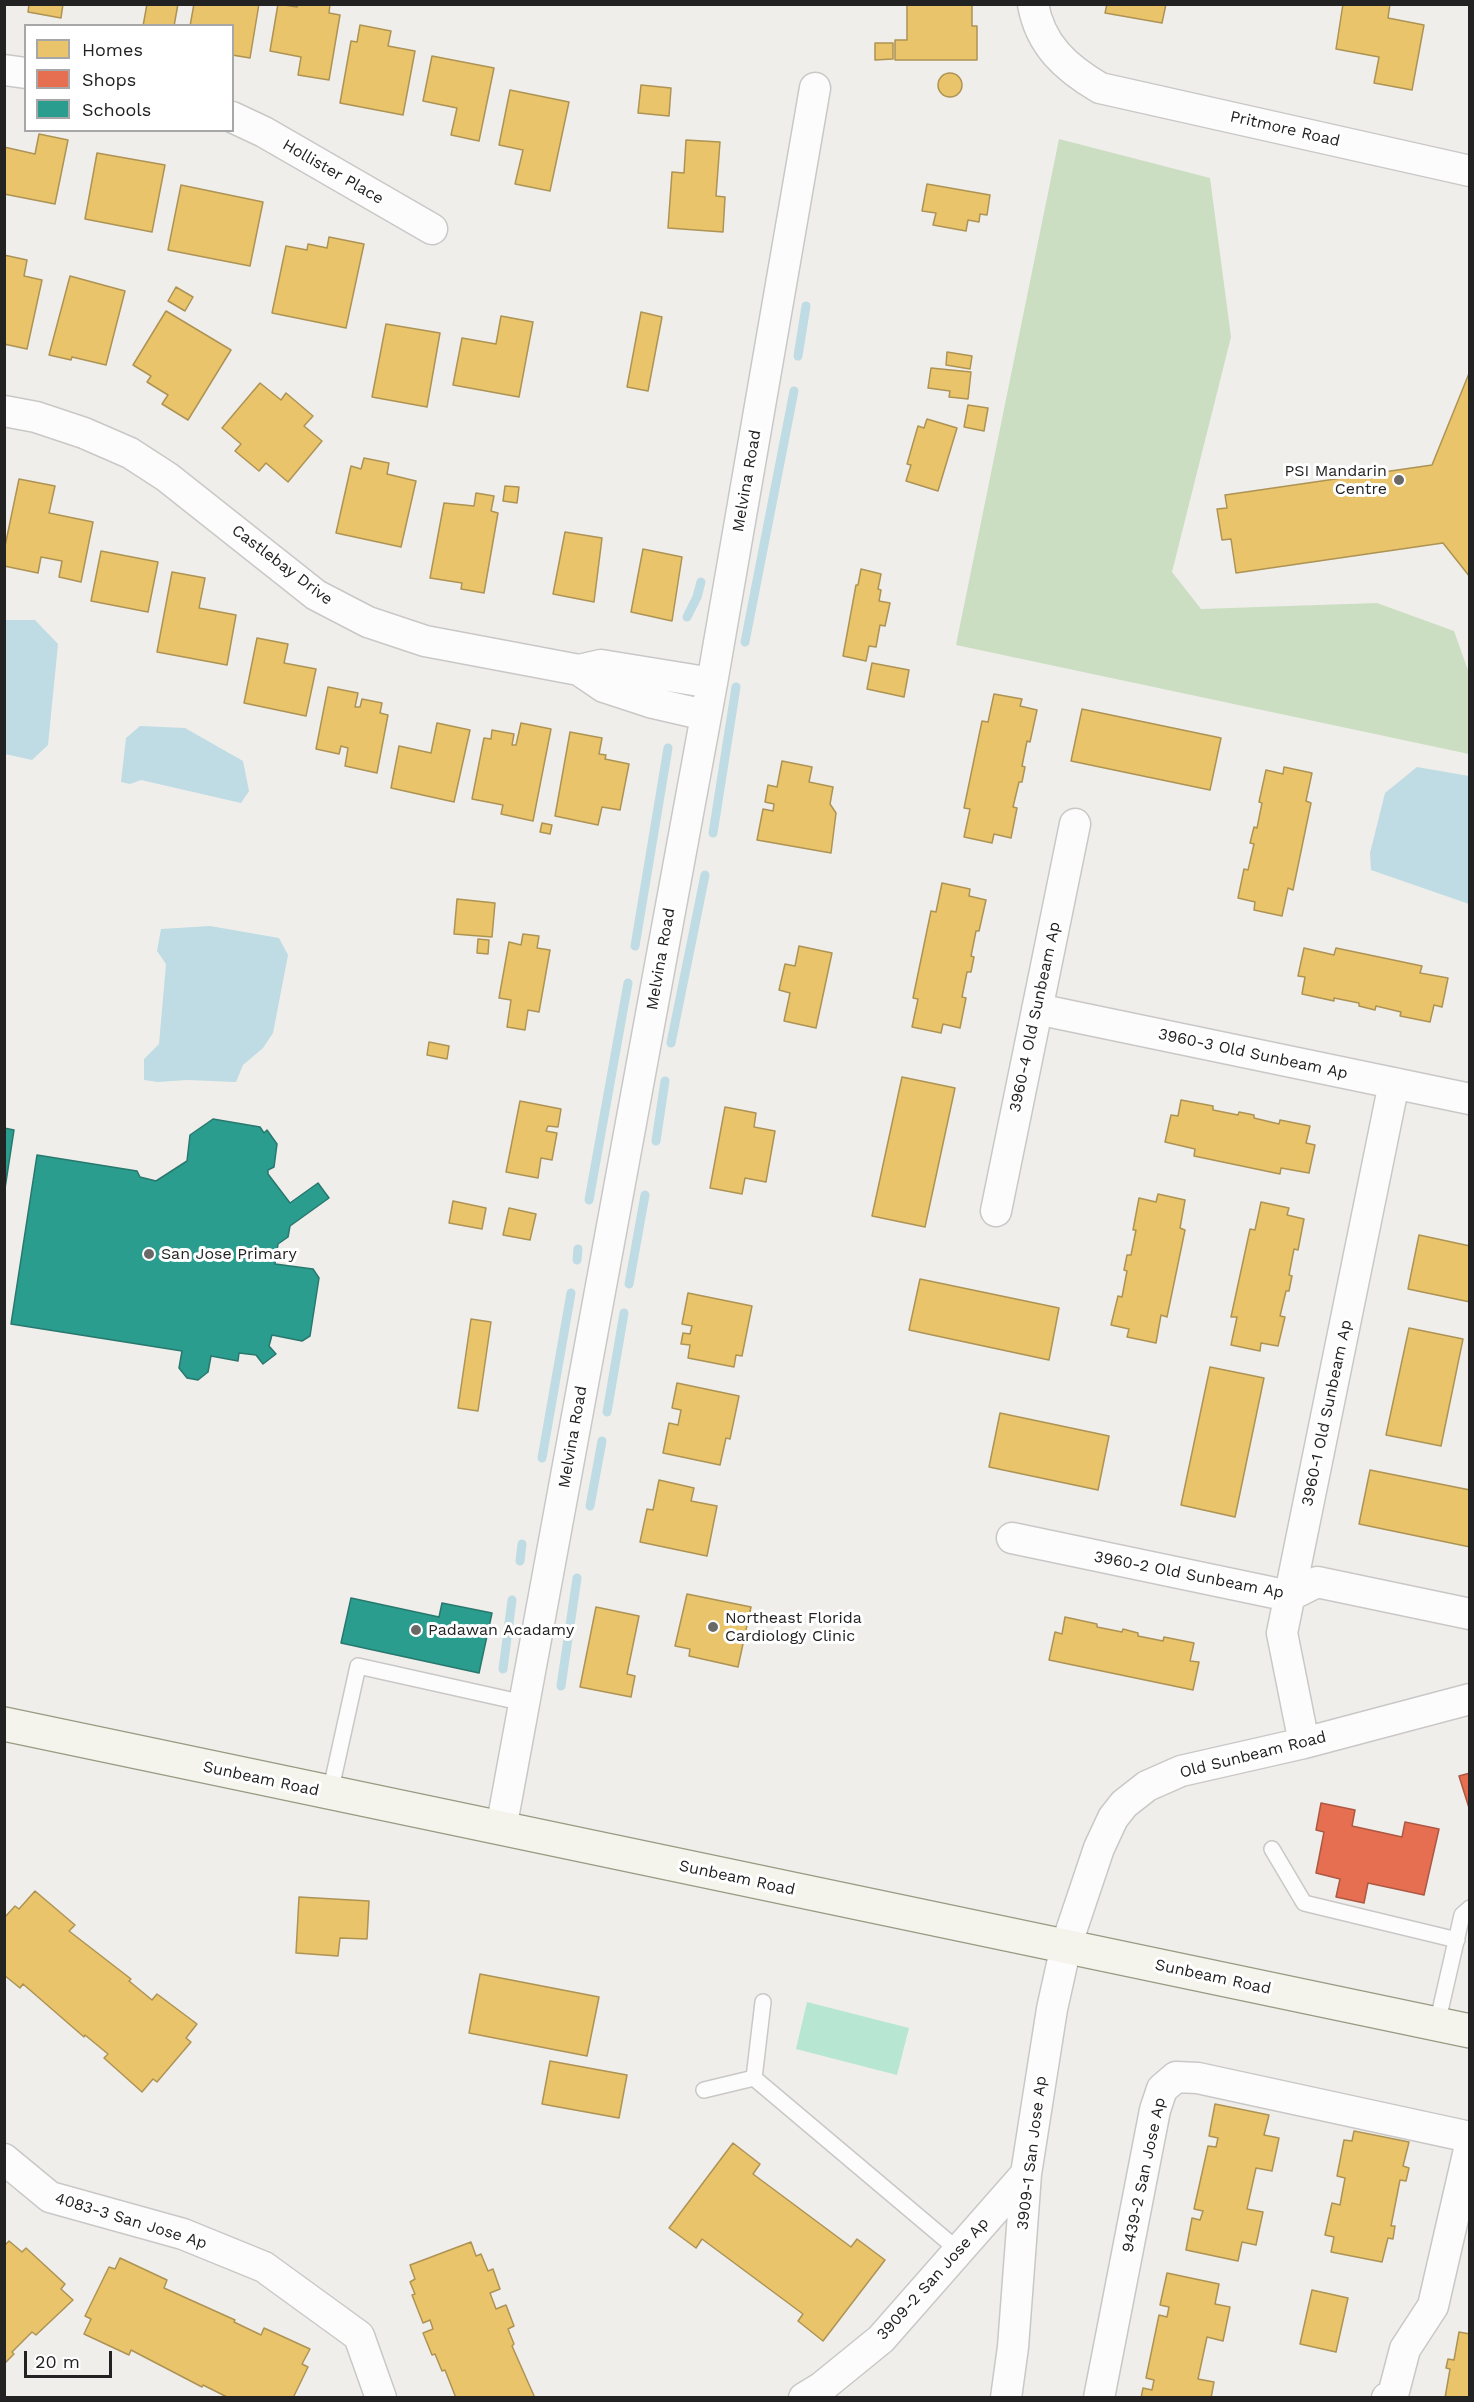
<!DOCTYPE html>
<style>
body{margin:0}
#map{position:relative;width:1474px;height:2402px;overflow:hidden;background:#f0eeeb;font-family:"Work Sans",sans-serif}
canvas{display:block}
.frame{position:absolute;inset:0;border:6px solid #222;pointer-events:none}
.legend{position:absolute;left:24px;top:24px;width:210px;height:108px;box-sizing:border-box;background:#fff;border:2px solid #a7a7a7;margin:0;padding:8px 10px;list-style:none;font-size:18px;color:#222}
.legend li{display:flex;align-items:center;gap:12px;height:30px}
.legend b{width:30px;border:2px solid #a7a7a7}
.scale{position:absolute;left:24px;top:2351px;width:88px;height:27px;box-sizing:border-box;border:3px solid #222;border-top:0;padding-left:8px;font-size:18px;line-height:21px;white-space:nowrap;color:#222;-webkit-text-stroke:4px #fff;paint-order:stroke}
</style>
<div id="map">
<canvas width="1474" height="2402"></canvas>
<div class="frame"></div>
<ul class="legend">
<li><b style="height:16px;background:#e9c46a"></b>Homes</li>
<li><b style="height:16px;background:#e76f51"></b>Shops</li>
<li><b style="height:16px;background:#2a9d8f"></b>Schools</li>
</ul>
<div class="scale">20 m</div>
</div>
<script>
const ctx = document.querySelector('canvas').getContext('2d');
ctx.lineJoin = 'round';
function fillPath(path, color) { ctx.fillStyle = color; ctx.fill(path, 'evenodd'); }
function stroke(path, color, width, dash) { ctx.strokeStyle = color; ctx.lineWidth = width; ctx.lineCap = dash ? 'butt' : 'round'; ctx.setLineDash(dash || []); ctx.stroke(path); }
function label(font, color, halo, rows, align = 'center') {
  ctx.font = font + ' "Work Sans",sans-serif'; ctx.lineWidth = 6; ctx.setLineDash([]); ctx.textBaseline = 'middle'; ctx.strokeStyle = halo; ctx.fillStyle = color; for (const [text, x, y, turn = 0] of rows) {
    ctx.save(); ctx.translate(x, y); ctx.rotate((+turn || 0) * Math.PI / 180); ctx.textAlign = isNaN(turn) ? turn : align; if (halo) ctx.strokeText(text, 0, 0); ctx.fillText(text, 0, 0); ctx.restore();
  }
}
fillPath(new Path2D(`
 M1059,139L1210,178L1231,337L1172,572L1201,609L1377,603L1454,631L1469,673V754L956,645Z`), '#cbdec1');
fillPath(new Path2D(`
 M807,2002L909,2028L897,2075L796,2049Z`), '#b7e6d2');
fillPath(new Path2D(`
 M5,620H35L58,644L48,745L32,760L5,754Z
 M140,726L185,728L243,761L249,791L241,803L141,780L130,784L121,782L126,738Z
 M1417,767L1469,776V904L1371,870L1370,853L1385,793Z
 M210,926L279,938L288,955L273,1033L263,1048L243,1065L236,1082L187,1080L158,1082L144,1080V1059L159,1044L166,964L157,951L161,929Z`), '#bfdbe3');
const homes = new Path2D(`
 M29,4H63L61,18L28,12Z
 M147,4H178L174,26H143Z
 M194,4H259L250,58L232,55V26H190Z
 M278,4L297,7L298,4H330L329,13L340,15L329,80L298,75L301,57L270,51Z
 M907,4H972V26H977V60H895V40H907Z
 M1107,4H1166L1162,23L1105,13Z
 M1343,4H1390L1388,18L1424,25L1412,90L1374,83L1379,57L1336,49Z
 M360,25L391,31L388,46L415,51L403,115L340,103L351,41L357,42Z
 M875,43H893V59L875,60Z
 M432,56L494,68L479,141L451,135L457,108L423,101Z
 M938 85a12 12 0 1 1 24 0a12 12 0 1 1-24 0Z
 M641,85L671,88L669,116L638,113Z
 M510,90L569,102L550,191L515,184L523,150L499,145Z
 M39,134L68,140L55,204L4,194V147L35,154Z
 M686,140L720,142L716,196L725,197L723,232L668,228L672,172L684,173Z
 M97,153L165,165L152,232L85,219Z
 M927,184L990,195L987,215L980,214L979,222L968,220L966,231L933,225L936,213L922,211Z
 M181,185L263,202L250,266L168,250Z
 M329,237L364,244L346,328L272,313L286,246L307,250L308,244L327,248Z
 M4,255L27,260L24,276L42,280L27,349L4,344Z
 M70,276L125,291L106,365L72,357L71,360L49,355Z
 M176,287L193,297L185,311L168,301Z
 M166,311L231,350L188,420L162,404L168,395L147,382L151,376L133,365Z
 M641,312L662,317L648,391L627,387Z
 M501,316L533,322L519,397L453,385L462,338L496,344Z
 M386,324L440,333L427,407L372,397Z
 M947,352L972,356L970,369L946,365Z
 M931,368L971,372L968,399L949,397L950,391L928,388Z
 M1470,371V577L1443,543L1236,573L1231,539L1222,540L1217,509L1227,508L1225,495L1432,465Z
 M260,383L281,400L286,393L313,416L304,426L322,441L288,482L266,463L259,471L235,451L241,444L222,428Z
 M968,405L988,408L984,431L964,427Z
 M927,419L957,428L938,491L906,481L911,465L907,464L918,426L924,428Z
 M364,458L389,463L387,474L416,481L401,547L336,533L351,466L361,469Z
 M19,479L55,486L49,513L93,522L81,582L59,577L62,561L41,557L38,573L4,566V551Z
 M505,486L519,487L517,503L503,501Z
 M476,493L494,496L491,511L498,513L484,593L461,589L462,583L430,578L444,503L474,506Z
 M565,532L602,538L594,602L553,594Z
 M643,549L682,557L672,621L631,612Z
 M101,551L158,562L148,612L91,601Z
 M861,569L881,574L878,589L881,590L879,601L890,603L885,626L880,625L876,647L869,646L866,661L843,656L856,585H858Z
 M172,572L205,578L199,608L236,615L227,665L157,652Z
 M257,638L288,644L284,663L316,669L306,716L244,703Z
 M872,663L909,670L904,697L867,689Z
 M328,687L358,693L355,707H360L362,699L382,703L380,713L388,715L377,773L345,766L348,748L341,746L339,754L316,749Z
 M994,694L1022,699L1020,706L1037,710L1030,742L1027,741L1022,766L1025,767L1022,782H1019L1013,807L1017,808L1011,838L994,834L992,843L964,837L970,809L964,808L982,721L988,722Z
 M1082,709L1221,738L1210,790L1071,761Z
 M437,723L470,730L454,802L391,788L399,746L431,753Z
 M521,723L551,729L533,821L501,814L503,805L472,799L484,738L491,739L492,730L514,734L512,745H516Z
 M570,732L602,738L599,754L606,755L605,759L629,764L620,810L602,807L598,825L555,816Z
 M782,761L812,767L809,782L833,787L830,804L836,813L831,853L757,840L763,809L773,811L774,804L765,802L768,785L777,787Z
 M1284,767L1312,773L1306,801L1311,803L1293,890L1288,888L1282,916L1254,910L1255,902L1238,898L1244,869L1248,870L1254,844L1250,843L1254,827L1257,828L1262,803L1259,802L1266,770L1283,774Z
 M542,823L552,825L550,834L540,832Z
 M942,883L970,889L969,896L986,900L979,931H976L971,956L974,957L971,972H967L962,997L966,998L960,1028L943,1024L941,1033L912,1027L918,999L913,998L931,911L936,912Z
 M457,899L495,903L492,937L454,934Z
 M523,934L539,936L537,948L550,950L539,1012L528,1010L525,1030L507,1027L511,1000L499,998L509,942L521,945Z
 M478,939L489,940L488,954L477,953Z
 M799,946L832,953L816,1028L784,1021L790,993L779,990L785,964L795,966Z
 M1304,948L1334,955L1336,948L1422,966L1420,973L1448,978L1442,1007L1434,1005L1430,1022L1400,1016L1401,1012L1376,1006L1375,1010L1359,1006V1003L1334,998V1001L1302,994L1305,977L1298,976Z
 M429,1042L449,1046L447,1059L427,1055Z
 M902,1077L955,1088L925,1227L872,1216Z
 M1181,1100L1213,1106V1110L1238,1115L1239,1112L1254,1115V1118L1279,1124L1280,1120L1310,1126L1306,1143L1315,1145L1309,1173L1281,1168L1280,1174L1194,1156L1195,1149L1165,1142L1171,1115L1178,1116Z
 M520,1101L561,1109L558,1127L548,1126L546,1131L557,1133L552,1160L541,1158L538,1178L506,1172Z
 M725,1107L756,1113L754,1127L775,1131L766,1182L745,1178L742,1194L710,1188Z
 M1158,1194L1185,1200L1180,1228L1185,1230L1167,1317L1161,1315L1156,1343L1127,1337L1129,1329L1111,1325L1118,1296L1122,1297L1127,1271L1124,1270L1127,1255H1131L1136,1230H1133L1139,1198L1156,1202Z
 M453,1201L486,1208L482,1229L449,1223Z
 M1261,1202L1289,1208L1287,1215L1304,1219L1298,1250L1294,1249L1289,1275L1292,1276L1289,1291H1286L1280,1316L1285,1317L1278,1346L1261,1343L1260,1351L1231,1345L1237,1317H1231L1250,1229L1255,1230Z
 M509,1208L536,1214L530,1240L503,1235Z
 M1419,1235L1470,1246V1302L1408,1289Z
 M920,1279L1059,1308L1049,1360L909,1330Z
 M688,1293L752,1306L742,1356L736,1355L734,1367L688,1358L690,1345L681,1344L683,1333L690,1334L692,1326L682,1324Z
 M471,1319L491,1322L478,1411L458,1408Z
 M1409,1328L1463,1339L1441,1446L1386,1435Z
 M1210,1367L1264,1378L1235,1517L1181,1505Z
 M677,1383L739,1396L730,1439L726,1438L720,1465L663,1453L669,1423L678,1425L681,1410L672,1408Z
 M1000,1413L1109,1436L1098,1490L989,1467Z
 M1370,1470L1470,1490V1547L1359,1524Z
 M659,1480L694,1488L691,1501L717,1506L707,1556L640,1542L647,1509L653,1510Z
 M687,1594L751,1607L738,1667L689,1656L690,1649L675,1646Z
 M596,1607L639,1616L627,1674L635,1676L631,1697L580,1687Z
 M1065,1617L1097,1624V1627L1122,1632L1123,1629L1138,1633V1636L1163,1641L1164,1637L1194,1643L1190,1661L1199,1662L1193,1690L1049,1660L1055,1632L1062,1634Z
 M35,1891L75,1925L69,1931L131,1979L129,1981L152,2000L157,1994L197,2024L186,2038L191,2042L157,2082L153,2079L142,2092L104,2058L108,2054L85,2035L84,2037L23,1984L20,1988L4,1975V1918L15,1906L19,1909Z
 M299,1897L369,1901L367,1939L340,1938L338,1956L296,1953Z
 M480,1974L599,1997L587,2056L469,2033Z
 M550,2061L627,2075L619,2118L542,2104Z
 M1215,2104L1269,2115L1264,2135L1279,2138L1272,2171L1256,2168L1247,2209L1263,2212L1256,2245L1242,2242L1238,2261L1186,2250L1192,2218L1200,2220L1203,2211L1194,2209L1208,2146L1216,2147L1218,2138L1209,2136Z
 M1354,2131L1409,2142L1403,2166L1409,2168L1406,2181L1400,2180L1391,2226H1395L1393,2239L1388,2238L1382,2262L1331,2252L1334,2237L1325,2235L1332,2203L1340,2205L1345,2178L1337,2176L1344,2140L1352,2141Z
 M733,2143L760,2164L753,2174L851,2247L857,2239L885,2260L823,2341L798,2321L803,2314L702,2239L696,2248L669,2228Z
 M9,2241L22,2252L26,2248L65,2284L61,2289L73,2300L36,2335L32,2332L12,2352L14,2354L4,2364V2246Z
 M471,2242L476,2256L481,2254L488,2271L493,2269L500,2289L490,2293L496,2309L506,2305L514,2326L508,2329L514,2344L512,2346L535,2398H456L445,2370L442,2371L435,2354L432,2355L423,2333L433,2329L430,2320L423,2323L412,2295L415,2294L410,2282L415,2279L410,2265Z
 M120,2258L167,2280L164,2288L235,2320L234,2322L261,2335L264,2328L310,2349L302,2364L308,2367L293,2398H229L203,2385L202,2387L131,2350L129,2355L84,2334L91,2319L85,2316L109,2267L115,2269Z
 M1167,2273L1219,2284L1215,2304L1230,2307L1223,2341L1207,2337L1198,2379L1214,2382L1211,2398H1141L1143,2388L1152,2390L1154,2380L1146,2378L1159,2315L1167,2317L1169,2307L1160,2305Z
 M1312,2290L1348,2298L1336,2352L1300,2344Z
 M1459,2332L1470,2334V2398H1445L1450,2369L1446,2368L1448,2359L1454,2360Z`);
fillPath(homes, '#e9c46a');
stroke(homes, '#ad9354', 1.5);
const shops = new Path2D(`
 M1470,1773V1811L1459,1776Z
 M1321,1803L1355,1810L1352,1826L1402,1837L1405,1822L1439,1829L1424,1895L1368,1883L1364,1903L1336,1897L1340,1879L1316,1873L1324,1832L1316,1830Z`);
fillPath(shops, '#e76f51');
stroke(shops, '#ac5843', 1.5);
const schools = new Path2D(`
 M213,1119L260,1127L264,1133L267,1130L277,1144L274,1167L268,1170V1174L290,1203L318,1183L329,1198L290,1226L288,1237L278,1244L275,1264L313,1269L319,1278L310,1336L302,1341L272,1335L269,1346L276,1354L263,1364L256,1355L239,1353L238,1361L211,1356L208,1372L198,1380L187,1378L179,1368L182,1351L11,1324L37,1155L137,1171L140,1177L156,1181L187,1161L190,1135Z
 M4,1128L14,1130L4,1195Z
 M351,1598L439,1617L442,1603L492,1613L479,1673L341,1643Z`);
fillPath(schools, '#2a9d8f');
stroke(schools, '#28786e', 1.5);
stroke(new Path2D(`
 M798,356L806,306
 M687,617L697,597L701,582
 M745,642L794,391
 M713,833L736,687
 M635,946L668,748
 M671,1043L705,875
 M656,1141L665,1081
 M589,1200L628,983
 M577,1260L578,1249
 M629,1284L645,1195
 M607,1412L624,1313
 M542,1458L571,1293
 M590,1506L602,1441
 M520,1561L522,1544
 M503,1669L512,1600
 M561,1686L577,1578`), '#bfdbe3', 9);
const lane = new Path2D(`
 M330,1793L358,1666L524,1703
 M1272,1849L1304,1903L1457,1940
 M763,2002L754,2078L958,2250
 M1437,2024L1462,1915L1470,1908
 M704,2090L754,2078`);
const street = new Path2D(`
 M1033,4C1040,45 1066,68 1100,88L1470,171
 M4,70L26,73
 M232,117L264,132L432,229
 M4,411L36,417L84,433L130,453L167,477L316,595L368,622L425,641L579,670L604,687L653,703L705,715
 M579,670L601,665L712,683
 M1037,1009L1470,1099
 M996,1211L1075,824
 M1012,1538L1289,1596L1317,1582L1470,1614
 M1304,1743L1282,1633L1394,1083
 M501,1829L712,683L815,88
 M4,2159L50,2197L183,2234L264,2267L359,2336L381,2398
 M804,2398L822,2387L881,2339L1026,2174
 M1006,2398L1013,2347L1026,2174L1052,2009L1066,1946L1099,1848L1113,1818L1124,1804L1147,1786L1181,1771L1304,1743L1470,1699
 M1099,2398L1155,2110L1162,2089L1176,2077L1198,2078L1470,2137
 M1387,2398L1393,2395L1405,2349L1433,2306L1470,2145`);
const secondary = new Path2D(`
 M4,1724L1470,2031`);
stroke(lane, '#c9c8c7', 18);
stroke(street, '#c9c8c7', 33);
stroke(secondary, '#999a82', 36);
stroke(lane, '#fdfcfc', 15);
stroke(street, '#fdfcfc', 30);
stroke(secondary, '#f4f4ed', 33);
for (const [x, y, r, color] of [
 [1399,480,6,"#6a6968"],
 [149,1254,6,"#6a6968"],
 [713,1627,6,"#6a6968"],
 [416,1630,6,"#6a6968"]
]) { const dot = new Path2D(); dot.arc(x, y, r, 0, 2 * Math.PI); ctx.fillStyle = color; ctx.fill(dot); stroke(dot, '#fff', 2); }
label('16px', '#222', '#fff', [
 ["Pritmore Road",1285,129,13],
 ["Hollister Place",333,172,30],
 ["Melvina Road",747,481,-80],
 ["Castlebay Drive",282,565,37],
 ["Melvina Road",661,959,-80],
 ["3960-4 Old Sunbeam Ap",1035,1017,-78],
 ["3960-3 Old Sunbeam Ap",1253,1054,12],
 ["3960-1 Old Sunbeam Ap",1327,1413,-78],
 ["Melvina Road",573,1437,-80],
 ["3960-2 Old Sunbeam Ap",1189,1575,11],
 ["Old Sunbeam Road",1253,1755,-14],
 ["Sunbeam Road",261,1779,12],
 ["Sunbeam Road",737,1878,12],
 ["Sunbeam Road",1213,1977,12],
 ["3909-1 San Jose Ap",1032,2153,-83],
 ["9439-2 San Jose Ap",1144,2175,-78],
 ["4083-3 San Jose Ap",131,2221,17],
 ["3909-2 San Jose Ap",933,2279,-48]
]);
label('16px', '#222', '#fff', [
 ["PSI Mandarin",1387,471,"right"],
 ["Centre",1387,489,"right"],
 ["San Jose Primary",161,1254],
 ["Northeast Florida",725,1618],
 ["Cardiology Clinic",725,1636],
 ["Padawan Acadamy",428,1630]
], 'left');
</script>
